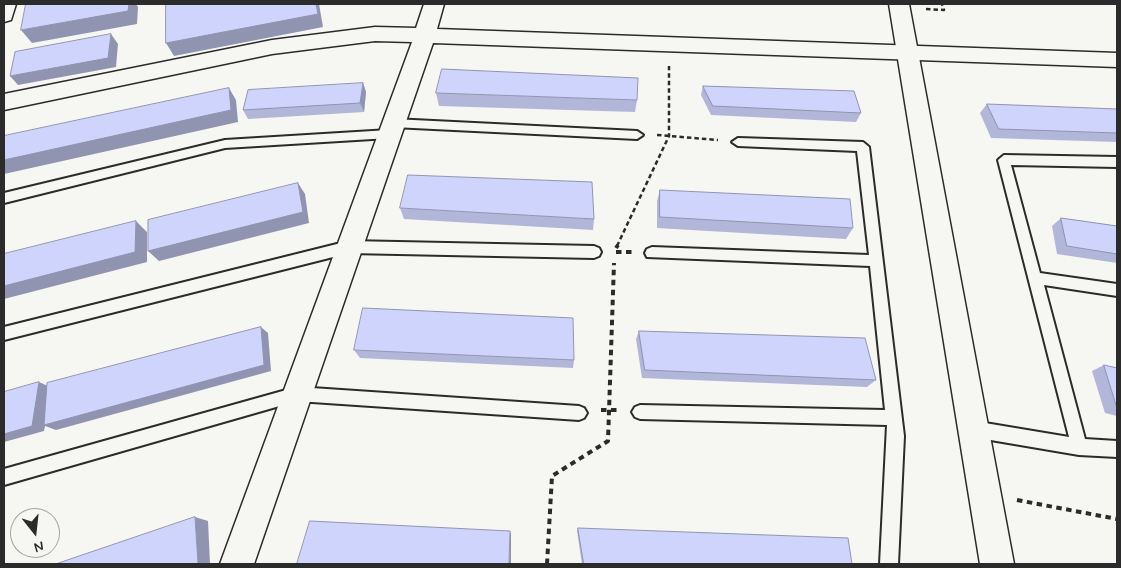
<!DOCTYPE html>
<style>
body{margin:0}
#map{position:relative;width:1121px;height:568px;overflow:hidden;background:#f6f6f2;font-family:Mynerve,sans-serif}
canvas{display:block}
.frame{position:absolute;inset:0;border:5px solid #2b2b2b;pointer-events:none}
.north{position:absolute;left:10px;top:508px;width:50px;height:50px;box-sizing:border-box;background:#f6f6f2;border:1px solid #a5a5a2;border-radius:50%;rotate:164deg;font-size:14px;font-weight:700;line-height:20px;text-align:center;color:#2b2b2b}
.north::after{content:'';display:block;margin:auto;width:18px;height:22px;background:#2b2b2b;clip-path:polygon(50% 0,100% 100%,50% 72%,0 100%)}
</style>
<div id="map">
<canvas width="1121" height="568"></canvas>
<div class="frame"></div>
<div class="north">N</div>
</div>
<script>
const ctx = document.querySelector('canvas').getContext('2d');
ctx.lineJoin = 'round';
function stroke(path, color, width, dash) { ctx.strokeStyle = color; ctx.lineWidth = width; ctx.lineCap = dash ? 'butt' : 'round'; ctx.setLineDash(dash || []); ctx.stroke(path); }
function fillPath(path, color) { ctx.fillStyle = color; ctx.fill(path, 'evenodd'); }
const service = new Path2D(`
 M393,119L637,131L643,135L637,139L393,127L387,123Z
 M389,130L395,134L389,138L225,148L4,203V193L225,140Z
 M738,138L863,142L869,147L904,436L898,564H880L887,425L640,419L635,417L632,412L635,407L640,405L885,410L870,266L647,257L645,253L647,249L652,247L869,255L857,151L738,146L732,142Z
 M1004,155L1117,157V167L1011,165L1040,273L1117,284V296L1044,285L1085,439L1117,441V457L1079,455L973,437L967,434L965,429L967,424L973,421L1069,437L998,160Z
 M349,241L594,246L599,248L601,252L599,256L594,258L349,253L4,340V327Z
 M297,387L579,406L584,408L587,413L584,418L579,420L297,401L4,485V469Z`);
const minor = new Path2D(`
 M4,4H16L11,20L4,22Z
 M424,4H444L437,29L1117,53V67L433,43L254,564H220L412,42L375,41L272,54L4,110V94L272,40L375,27L416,28Z`);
const tertiary = new Path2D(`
 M889,4H909L1014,564H980Z`);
stroke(service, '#2b2b2b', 4);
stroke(minor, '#2b2b2b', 3);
stroke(tertiary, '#2b2b2b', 3);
stroke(new Path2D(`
 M926,9L944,10L942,4
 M657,135L718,140
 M617,246L669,136V66`), '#2b2b2b', 2.5, [4.5, 3]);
stroke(new Path2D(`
 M616,248L618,245
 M616,252H632
 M601,410H620
 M1017,500L1117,519
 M547,564L552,476L608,441L614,263`), '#2b2b2b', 4, [5.5, 4.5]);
fillPath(service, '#f6f6f2');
fillPath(minor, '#f6f6f2');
fillPath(tertiary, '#f6f6f2');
fillPath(new Path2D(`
 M363,83L366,92L364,112L248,119L243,110Z
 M703,86L861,113L856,122L711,115L701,95Z
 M436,93L637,100L635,112L439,106Z
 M987,104L1117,109V142L991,138L980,113Z
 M660,190L853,228L846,239L657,228V201Z
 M400,208L594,219L593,230L404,219Z
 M1061,218L1117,226V263L1057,254L1052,226Z
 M639,331L876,380L867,387L642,378L636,339Z
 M354,350L574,360L573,368L360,358Z
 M1104,365L1117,368V416L1105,413L1092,371Z
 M578,528L852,564H582L577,531Z`), '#b2b6d9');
fillPath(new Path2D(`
 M129,4H136L138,7L137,24L32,43L21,30Z
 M316,4H319L323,27L174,56L166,43Z
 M111,34L118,44L116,67L18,85L10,76Z
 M363,83L366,92L364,112L360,103Z
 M229,88L236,100L238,122L4,174V160Z
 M298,183L305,194L309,223L159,261L148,251Z
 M136,221L147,232V262L4,299V286Z
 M261,327L268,333L271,371L56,430L45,426L44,431L4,442V434L39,382L50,387Z
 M195,517L208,521L210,564H198Z
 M510,531L511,534V564H509Z`), '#9194b0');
const building = new Path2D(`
 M26,4H129L128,11L21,30Z
 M166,4H316L318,14L166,43Z
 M111,34L108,58L10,76L15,52Z
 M442,69L638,78L637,100L436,93Z
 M363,83L360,103L243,110L248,90Z
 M703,86L854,91L861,113L713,106Z
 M229,88L231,110L4,160V136Z
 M987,104L1117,109V133L999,129Z
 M408,175L592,182L594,219L400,208Z
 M298,183L303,212L148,251V220Z
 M660,190L850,199L853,228L660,217Z
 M1061,218L1117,226V254L1067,246Z
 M136,221L135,252L4,286V254Z
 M363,308L573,318L574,360L354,350Z
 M261,327L264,365L44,425L47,383Z
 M639,331L865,338L876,380L645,370Z
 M1104,365L1117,368V408Z
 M39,382L32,426L4,434V392Z
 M195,517L198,564H56Z
 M310,521L510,531L509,564H297Z
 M578,528L848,538L852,564H584Z`);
fillPath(building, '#cfd4fc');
stroke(building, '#9194b0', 1);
</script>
